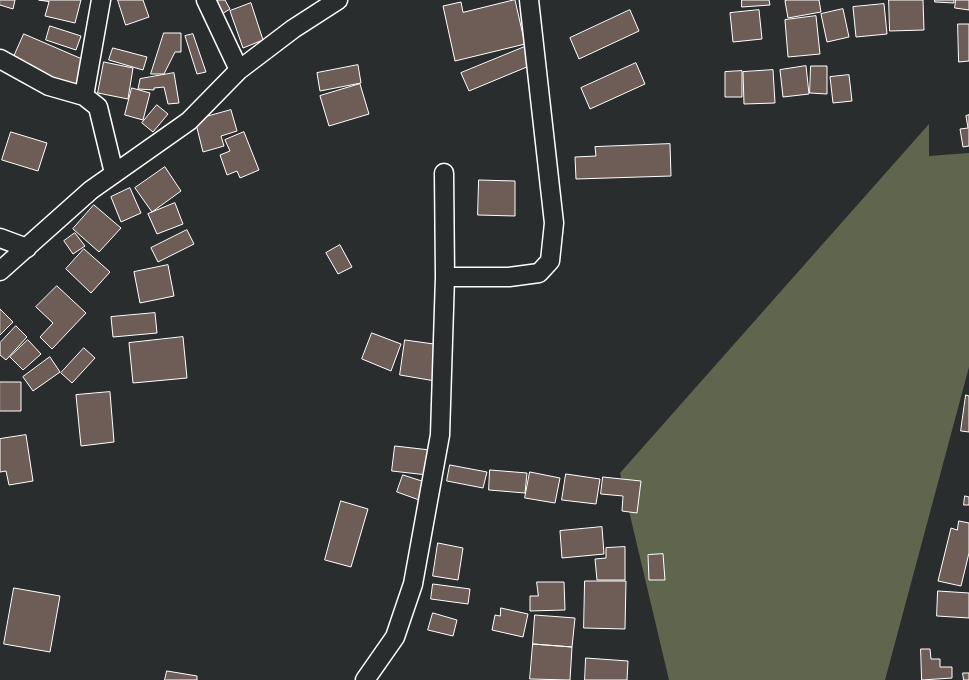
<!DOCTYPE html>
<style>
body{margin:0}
canvas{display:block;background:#2a2d2e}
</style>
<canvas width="969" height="680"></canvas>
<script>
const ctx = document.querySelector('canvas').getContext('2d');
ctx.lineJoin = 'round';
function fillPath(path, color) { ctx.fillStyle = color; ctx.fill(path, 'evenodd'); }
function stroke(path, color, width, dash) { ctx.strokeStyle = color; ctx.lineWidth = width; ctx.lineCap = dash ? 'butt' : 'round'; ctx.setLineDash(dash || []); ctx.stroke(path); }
fillPath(new Path2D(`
 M929,124V156L969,153V367L885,680H669L620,473Z`), '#5f664d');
const building = new Path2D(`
 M0,0H15L13,9L0,5Z
 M39,0H81L75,23L45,16L49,2Z
 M118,0H143L149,17L126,25Z
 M214,0H225L230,9L217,17Z
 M515,0L525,44L455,61L443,6L461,2L463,12Z
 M742,0H769L770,5L742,7Z
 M788,0H819L821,12L788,18L785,1Z
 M889,0H923L924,30L890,31Z
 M935,0H954V3L935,2Z
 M956,0H969V10L955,8Z
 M251,3L263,40L243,48L230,11Z
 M884,4L887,34L856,37L853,7Z
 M843,9L849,37L827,42L821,14Z
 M630,10L639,31L579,59L570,38Z
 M759,10L762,39L733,42L730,13Z
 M816,16L820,54L788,57L785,20Z
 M958,24H969V61L959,62Z
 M50,26L81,36L76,50L46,40Z
 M164,33H181V52H175L164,74H151Z
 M24,34L89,62L77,89L12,61Z
 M193,34L206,72L197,74L185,36Z
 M527,46L534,64L469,91L461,73Z
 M113,48L147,57L143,70L109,60Z
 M104,62L133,68L128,99L98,93Z
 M636,63L645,84L590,109L581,88Z
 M358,65L361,83L320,91L317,73Z
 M806,66L809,94L783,97L780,70Z
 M811,66H827V94L810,93Z
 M773,70L775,103L744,104L743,72Z
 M742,71V97H725V72Z
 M174,73L179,103L168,104L164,87L154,88V90L138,89L140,79Z
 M849,75L852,101L833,103L830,77Z
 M360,84L369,114L329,126L320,96Z
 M132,88L150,93L143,120L125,115Z
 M157,105L168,114L153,132L142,123Z
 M231,110L237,131L221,136L224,146L203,152L195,120Z
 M969,115V146L963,147L960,129L968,128L966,116Z
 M11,132L47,143L38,171L2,160Z
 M244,132L259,170L240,178L237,171L227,175L220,155L230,151L225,140Z
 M670,144L671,176L576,179L575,157L596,156L595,147Z
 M165,167L181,191L152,212L135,188Z
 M479,180L515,181V216L478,215Z
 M130,188L141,213L121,222L111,197Z
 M175,203L183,224L157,234L148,214Z
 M94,205L121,228L99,252L73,229Z
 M187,230L194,244L158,262L151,248Z
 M75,233L85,246L73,254L64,241Z
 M340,245L352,267L338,274L326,253Z
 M84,249L110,272L91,293L66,269Z
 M168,265L174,296L140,303L134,272Z
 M57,286L86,313L52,349L40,337L53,323L36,307Z
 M0,309L13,322L0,335Z
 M155,313L157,333L113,337L111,317Z
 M16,326L27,337L6,360L0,355V343Z
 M372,333L401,344L391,371L362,359Z
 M183,337L187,378L133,383L129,343Z
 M28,340L41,354L23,370L10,357Z
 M405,340L441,345L435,381L400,375Z
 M84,348L95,358L72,383L61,373Z
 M50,357L60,372L33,391L23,377Z
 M0,382H21V411H0Z
 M110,392L114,442L81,446L76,395Z
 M966,395L969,396V432L961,431Z
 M26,435L33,481L9,485L6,471L0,472V439Z
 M395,446L430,450L427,475L392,471Z
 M450,465L487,472L483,488L447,481Z
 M490,470L527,473L525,493L489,490Z
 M530,472L560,478L555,503L525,498Z
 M566,474L600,479L596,504L562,500Z
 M403,475L428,483L422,501L397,492Z
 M603,477L641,481L637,513L622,511L623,496L601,494Z
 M965,496L969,497V505H964Z
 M341,501L368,509L351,567L325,560Z
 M959,521L969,523V553L961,586L938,581L951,528L957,530Z
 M602,527L604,554L562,558L560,531Z
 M438,543L463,548L458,580L433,576Z
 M625,547V580H597L595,559L606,558V548Z
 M663,554L665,580H649L648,555Z
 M585,581H626L625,629L584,628Z
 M537,582H564L565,610L530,611V596H538Z
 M433,584L470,589L468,604L431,599Z
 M14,588L60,596L50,652L4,644Z
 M938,591L969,593V618L937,616Z
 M501,608L528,614L523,637L492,630L495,615L500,616Z
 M433,613L457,620L453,636L428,630Z
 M535,615L575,618L572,647L533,644Z
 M533,644L572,647L570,680L530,679Z
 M921,649H930L931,659H940V667H952V678L922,680Z
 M586,658L628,661L627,680H585Z
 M167,671L197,676V680H165Z
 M963,673H969V680H964Z`);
fillPath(building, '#6e5d57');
stroke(building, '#fff', 1);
const minor = new Path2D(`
 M206,0L239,70
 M0,59L49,86L84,96L98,107L114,173
 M84,96L101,0
 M0,238L27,248
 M0,271L91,190L189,121L239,70L293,29L338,0
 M445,277H509L539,273L550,261L554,223L529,0
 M365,680L395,637L413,584L440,435L445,277L444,173`);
stroke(minor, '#fff', 21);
stroke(minor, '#2a2d2e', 18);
</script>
